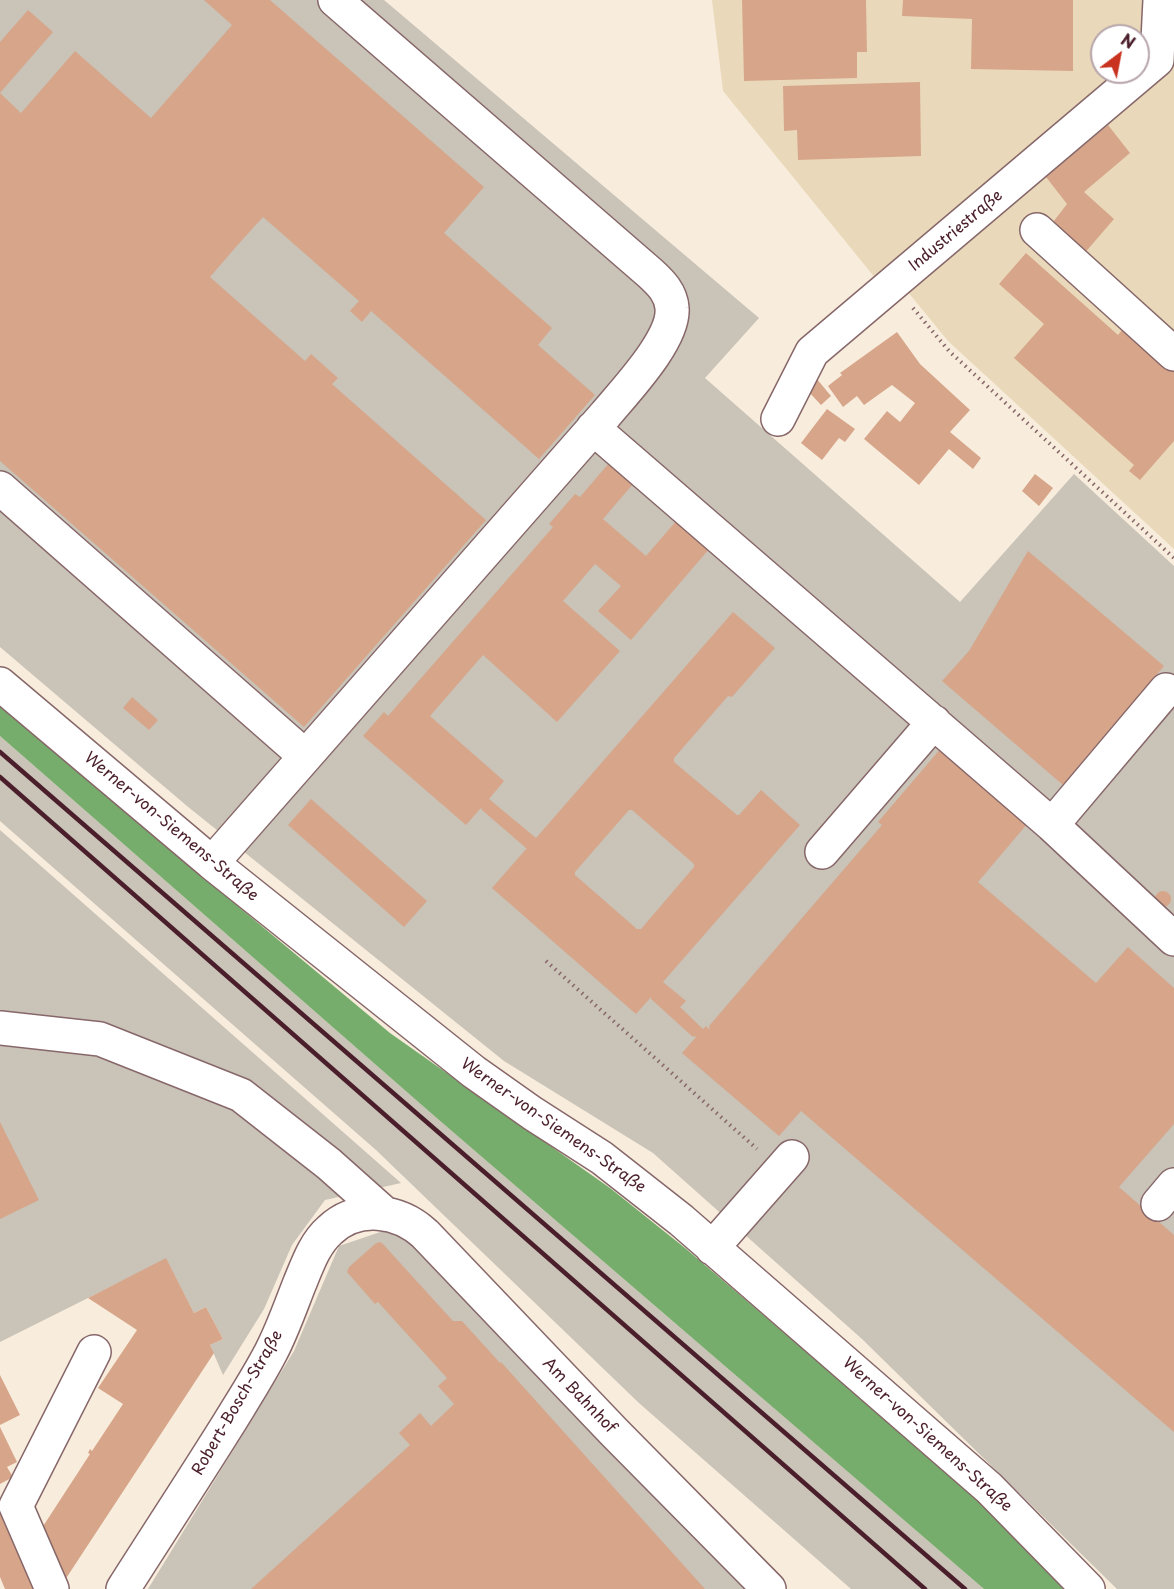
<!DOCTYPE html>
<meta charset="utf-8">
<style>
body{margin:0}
#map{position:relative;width:1174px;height:1589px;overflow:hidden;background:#f8ecdc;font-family:"Playpen Sans",sans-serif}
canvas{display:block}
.north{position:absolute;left:1090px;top:24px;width:60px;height:60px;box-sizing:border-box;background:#fff;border:2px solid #b7a5aa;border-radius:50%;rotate:32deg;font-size:16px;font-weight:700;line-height:24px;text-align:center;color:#4a1f2b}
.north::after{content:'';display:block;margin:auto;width:21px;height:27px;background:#c8321e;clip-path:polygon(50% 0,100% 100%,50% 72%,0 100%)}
</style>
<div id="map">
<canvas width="1174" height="1589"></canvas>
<div class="north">N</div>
</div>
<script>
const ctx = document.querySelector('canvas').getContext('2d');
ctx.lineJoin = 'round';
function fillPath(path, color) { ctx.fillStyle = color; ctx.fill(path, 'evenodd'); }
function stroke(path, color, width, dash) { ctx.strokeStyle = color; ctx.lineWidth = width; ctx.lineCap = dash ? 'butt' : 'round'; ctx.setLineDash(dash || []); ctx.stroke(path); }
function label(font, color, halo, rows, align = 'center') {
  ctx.font = font + ' "Playpen Sans",sans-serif'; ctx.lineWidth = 4.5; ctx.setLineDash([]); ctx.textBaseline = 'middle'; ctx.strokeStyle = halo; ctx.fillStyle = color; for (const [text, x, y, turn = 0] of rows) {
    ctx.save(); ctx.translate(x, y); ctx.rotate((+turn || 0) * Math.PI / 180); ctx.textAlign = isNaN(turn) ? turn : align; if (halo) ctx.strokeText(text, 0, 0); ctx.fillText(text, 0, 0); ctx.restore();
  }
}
fillPath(new Path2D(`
 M712,0H1174V549L948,341L889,269L876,279L723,91ZM1102,36H1138V72H1102Z`), '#e9d9ba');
fillPath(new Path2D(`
 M0,0H384L759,318L705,378L960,602L1074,474L1174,566V1589H1117L862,1339L653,1153L504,1061L187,806L0,647Z
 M0,736L432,1114L984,1589H851L639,1403L376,1150L0,821Z
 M0,830L401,1183L325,1200L292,1245L264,1309L223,1375L210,1345L223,1339L206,1307L194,1313L166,1259L0,1342Z
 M404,1224L748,1589H148L294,1351L339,1246Z`), '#c9c3b8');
fillPath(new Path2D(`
 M0,700L210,883L390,1033L610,1188L685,1248L935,1462L995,1515L1069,1589H984L432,1114L0,736Z`), '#76ad6c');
fillPath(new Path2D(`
 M204,0H270L484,187L444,233L552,328L538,345L595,395L539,459L371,311L362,322L350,311L359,301L263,217L235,248L210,277L305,361L311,354L338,378L332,384L486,520L304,727L0,461V93L21,113L75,51L151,118L232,25Z
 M742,0H866L867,52H857V78L744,81Z
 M903,0H1073V71L971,69L972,19L902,16Z
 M28,10L53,32L0,93V42Z
 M920,82L921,156L798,160L797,130L784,131L783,86Z
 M1108,125L1130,153L1084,192L1114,219L1083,255L1050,226L1067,204L1046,177Z
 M1026,253L1118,335L1127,324L1174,367V441L1140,480L1129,471L1134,465L1014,358L1044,324L999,284Z
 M897,332L920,364L970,410L950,432L981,458L973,469L949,449L919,485L864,439L887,411L900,422L915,403L892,385L864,405L857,396L843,407L828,386L842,375L840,373Z
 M816,378L831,396L821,405L807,390Z
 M827,409L855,429L845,442L839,438L822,460L801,443Z
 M609,463L633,484L603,519L646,556L677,520L710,548L631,640L598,611L621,586L595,564L563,601L620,651L557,722L483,655L430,716L504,781L489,799L536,838L733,612L775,648L732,697L728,696L674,758V762L737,815H739L761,790L800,825L663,982L686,1001L680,1007L703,1029L706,1026L709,1029L710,1027L709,1026L882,825L878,822L942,747L1028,823L978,882L1096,983L1128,947L1174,988V1124L1119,1187L1174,1235V1432L801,1111L779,1136L682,1053L696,1037L694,1036L693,1037L651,999V997L636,1014L492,888L527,848H526L482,810L481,808L466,825L363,736L384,712L388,716L553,527L549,524L575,494L580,497ZM629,810H632L694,864V867L641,929H637L575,875V872Z
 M1035,474L1053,488L1039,506L1022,491Z
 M1028,551L1164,666L1063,785L942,681L969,651Z
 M132,697L158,720L149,730L123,708Z
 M311,799L427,901L404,927L288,825Z
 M1155 899a8 8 0 1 1 16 0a8 8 0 1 1-16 0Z
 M0,1122L39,1200L0,1219Z
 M379,1242L382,1243L453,1321H462L500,1363L501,1362L705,1589H251L410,1445L399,1433L420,1413L431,1426L454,1404L438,1386L447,1378L378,1302L375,1304L347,1272L349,1267L375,1244Z
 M166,1258L194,1313L206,1307L223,1339L210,1345L214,1353L61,1586L38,1534L90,1454L88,1453L90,1449L92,1451L123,1404L98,1388L137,1330L88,1298Z
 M0,1375L20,1415L0,1425Z
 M0,1427L17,1462L7,1467L13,1477L0,1484Z
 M0,1500L37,1589H5L0,1577Z`), '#d7a68a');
const minor = new Path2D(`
 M1037,230L1174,354
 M778,419L812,352L1157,60L1160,0
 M593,428L1052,825L1174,939
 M0,488L305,756
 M0,684L212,863L474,1072L532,1113L602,1158L681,1220L989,1488L1088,1589
 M1052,825L1166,690
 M822,852L934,722
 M212,863L606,414C625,391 675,339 672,308C671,293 661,283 650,273L335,0
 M0,1028L100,1039L241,1095L329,1164L384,1213
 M1158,1204L1174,1185
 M712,1248L792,1157
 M52,1589L16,1506L94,1352
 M123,1589C158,1534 194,1479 229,1423C243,1400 258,1377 271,1352C282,1331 290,1308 299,1285C307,1266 314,1244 330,1230C358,1204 399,1210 425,1234L614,1432L769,1589`);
stroke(minor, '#876769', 36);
stroke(new Path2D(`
 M913,308L949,351L1174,558
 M546,961L757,1149`), '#876769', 4, [1.5, 4.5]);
stroke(minor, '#fff', 33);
stroke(new Path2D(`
 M0,752L965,1589
 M0,777L925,1589`), '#4a1f2b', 4.5);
label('16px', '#4a1f2b', '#fff', [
 ["Industriestraße",956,231,-40],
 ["Werner-von-Siemens-Straße",171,827,40],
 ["Werner-von-Siemens-Straße",553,1126,35],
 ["Am Bahnhof",579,1396,46],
 ["Robert-Bosch-Straße",238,1403,-60],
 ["Werner-von-Siemens-Straße",927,1435,42]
]);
</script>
